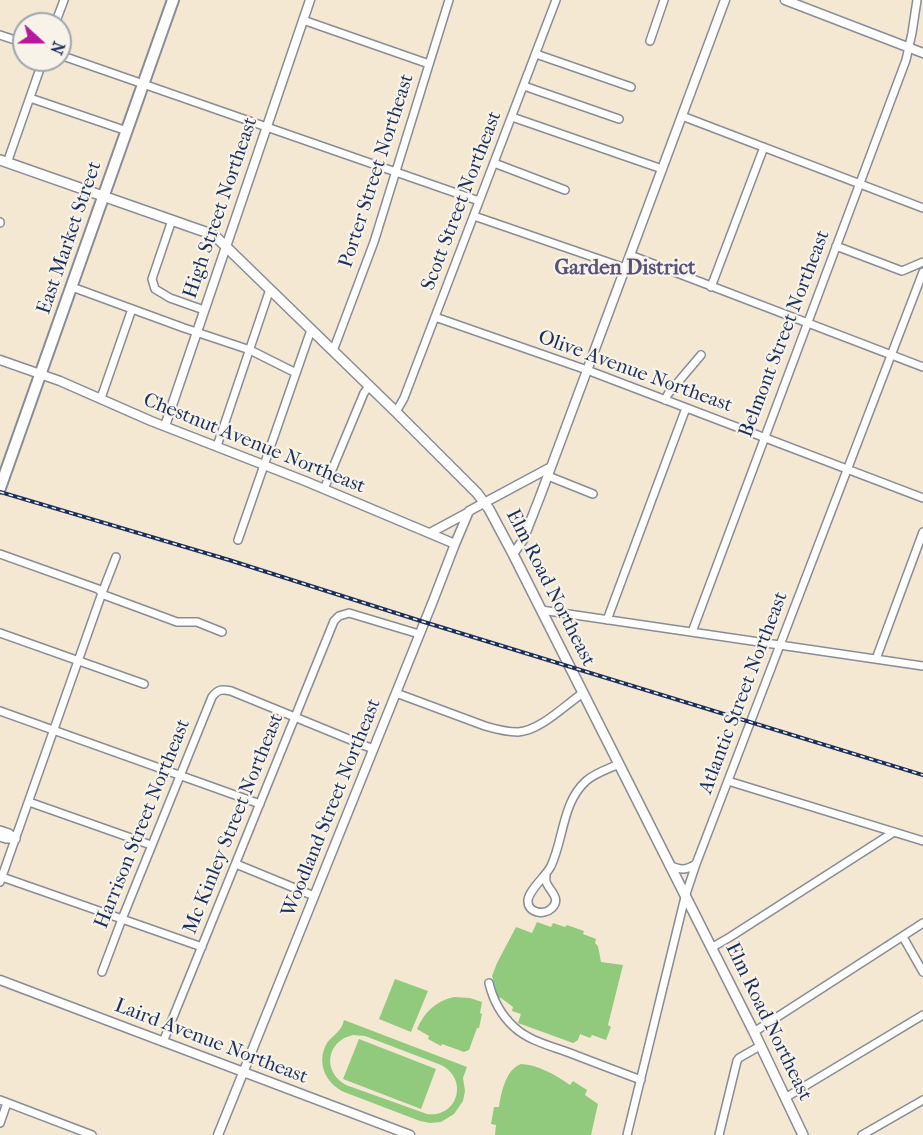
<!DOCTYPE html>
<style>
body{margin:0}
#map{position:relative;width:923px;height:1135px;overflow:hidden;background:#f4e8d3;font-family:"IM FELL French Canon",serif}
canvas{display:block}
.north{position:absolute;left:12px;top:12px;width:60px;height:60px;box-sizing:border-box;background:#f7f3e8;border:2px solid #9fa5b1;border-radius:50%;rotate:111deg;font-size:16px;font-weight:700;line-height:24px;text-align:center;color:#1b2f5e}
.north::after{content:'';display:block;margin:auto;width:21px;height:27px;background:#b5179e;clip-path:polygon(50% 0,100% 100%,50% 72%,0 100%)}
</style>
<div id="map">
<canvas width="923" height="1135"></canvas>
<div class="north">N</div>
</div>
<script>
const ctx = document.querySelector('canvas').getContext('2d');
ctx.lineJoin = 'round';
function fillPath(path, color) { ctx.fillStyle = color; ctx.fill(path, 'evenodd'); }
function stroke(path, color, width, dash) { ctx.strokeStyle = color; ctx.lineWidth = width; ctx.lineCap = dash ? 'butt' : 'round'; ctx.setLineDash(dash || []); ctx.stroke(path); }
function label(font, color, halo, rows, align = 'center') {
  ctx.font = font + ' "IM FELL French Canon",serif'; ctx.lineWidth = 4.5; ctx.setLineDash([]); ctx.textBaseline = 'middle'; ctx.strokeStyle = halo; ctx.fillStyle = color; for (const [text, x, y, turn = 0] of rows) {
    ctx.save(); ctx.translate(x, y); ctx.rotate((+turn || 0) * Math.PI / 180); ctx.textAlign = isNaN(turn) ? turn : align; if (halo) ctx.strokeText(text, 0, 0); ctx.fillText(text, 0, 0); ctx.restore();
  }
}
fillPath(new Path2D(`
 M537,922L551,927L553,923L565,927L567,925L584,931L583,934L596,939L595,943L598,946L601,962L623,965L608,1025L611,1027L606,1040L592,1035L590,1038L580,1034L578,1040L573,1043L518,1023L521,1014L512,1011L513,1007L501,998H498L492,976L497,963L516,927L532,933Z
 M395,979L428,991L411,1032L379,1019Z
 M454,997L470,998L482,1002L480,1013L482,1014L479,1028H477L469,1050L464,1052L442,1044L441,1046L428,1039L429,1036L417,1029C424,1012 436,1001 454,997Z
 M344,1020L467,1067L463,1078L465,1091L463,1101L454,1114L441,1122L430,1123L420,1121L344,1092C325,1083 316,1062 327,1043C330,1038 337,1034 340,1029C342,1027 343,1023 344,1020ZM353,1035L365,1036L441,1065C469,1079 458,1118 427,1114L346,1085C322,1072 326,1041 353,1035Z
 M359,1039L436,1069L421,1109L343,1079Z
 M521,1064C539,1065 556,1075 570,1085L573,1081L587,1090L585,1095L598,1104L591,1135H495L496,1125L491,1124L494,1107H499C501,1093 506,1069 521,1064Z`), '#92ca7d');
const minor = new Path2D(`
 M303,20L429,64
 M55,24L64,0
 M0,35L24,43
 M650,41L664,0
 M536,54L631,87
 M60,55L479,201
 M524,86L619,119
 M30,98L127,131
 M682,116L923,208
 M512,117L662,169
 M7,163L43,60
 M494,163L565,190
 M474,216L625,268
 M172,220L152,279L155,289L170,298L204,310
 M0,223V222
 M836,246L902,271L923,262
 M630,255L923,367
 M72,287L184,328L250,350L296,373
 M711,287L764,147
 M435,317L587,370L923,498
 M333,351L374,242L449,0
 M101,398L132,309
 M665,400L668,394L701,355
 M396,412L404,398L556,0
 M217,446L270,289
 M548,476L593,494
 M324,489L364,393L369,386
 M238,540L311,330
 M0,554L98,589L102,593L0,882
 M116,557L102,593L104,595L177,622H197L222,632
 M541,610L923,666
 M607,620L686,408
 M692,632L906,60L912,33L917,0
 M0,633L144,684
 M876,659L923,532
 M396,693L485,726C495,729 506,732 518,732C540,731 565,705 583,693
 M0,711L260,804
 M728,781L923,841
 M29,802L151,845
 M0,830L9,833L16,839
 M0,837L6,839H16
 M236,864L314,896
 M669,865C680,870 685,871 696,864
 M546,875C546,878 545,881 547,884C551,892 561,899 552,908C544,916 527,913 528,900C529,890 546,876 551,866C564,838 562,803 586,781C595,773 608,769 619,764
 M2,877L202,947
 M903,937L923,972
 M711,948L730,937L894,832
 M102,972L122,919L212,697C218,689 222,689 231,691L373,749
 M489,983C493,1000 501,1015 514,1027C529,1041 551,1046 570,1053C593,1062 617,1071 641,1080
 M754,1032L923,923
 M163,1042L334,621L339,616L349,613L419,634
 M785,1098L923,1015
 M0,1100L92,1135
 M0,1123L7,1103
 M627,1135L685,897L696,864L923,272
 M719,1135L737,1061L739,1058L760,1046
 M862,1135L923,1100`);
const tertiary = new Path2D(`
 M785,0L923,53
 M0,360L60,381L151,421L305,481L455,544
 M165,426L310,0
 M430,533L469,512
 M513,554L523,540L541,494L725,0
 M0,980L410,1135
 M218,1135L433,601L455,544L469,511L551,467`);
const secondary = new Path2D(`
 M0,160L214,235L396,412L477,493L489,509L513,554L754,1032L803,1135`);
const primary = new Path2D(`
 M0,488L173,0`);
stroke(minor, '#888c98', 10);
stroke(tertiary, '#888c98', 11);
stroke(secondary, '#888c98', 12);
stroke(primary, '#888c98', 14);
stroke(minor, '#fff', 7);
stroke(tertiary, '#fff', 8);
stroke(secondary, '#fff', 9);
stroke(primary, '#fff', 10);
const rail = new Path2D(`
 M0,492L229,560L424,622L923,775`);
stroke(rail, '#1b2f5e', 4);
stroke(rail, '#f7f3e8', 1.5, [4.5]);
label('20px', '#1b2f5e', '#f7f3e8', [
 ["Porter Street Northeast",377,171,-72],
 ["Scott Street Northeast",462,201,-69],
 ["High Street Northeast",221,208,-71],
 ["East Market Street",70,238,-71],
 ["Belmont Street Northeast",785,334,-69],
 ["Olive Avenue Northeast",635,372,20],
 ["Chestnut Avenue Northeast",254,444,22],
 ["Elm Road Northeast",550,588,63],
 ["Atlantic Street Northeast",744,693,-69],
 ["Woodland Street Northeast",332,808,-68],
 ["Harrison Street Northeast",143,824,-68],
 ["Mc Kinley Street Northeast",234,824,-68],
 ["Elm Road Northeast",768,1022,64],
 ["Laird Avenue Northeast",211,1042,21]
]);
label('bold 21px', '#58527b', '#f7f3e8', [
 ["Garden District",625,269]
]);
</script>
